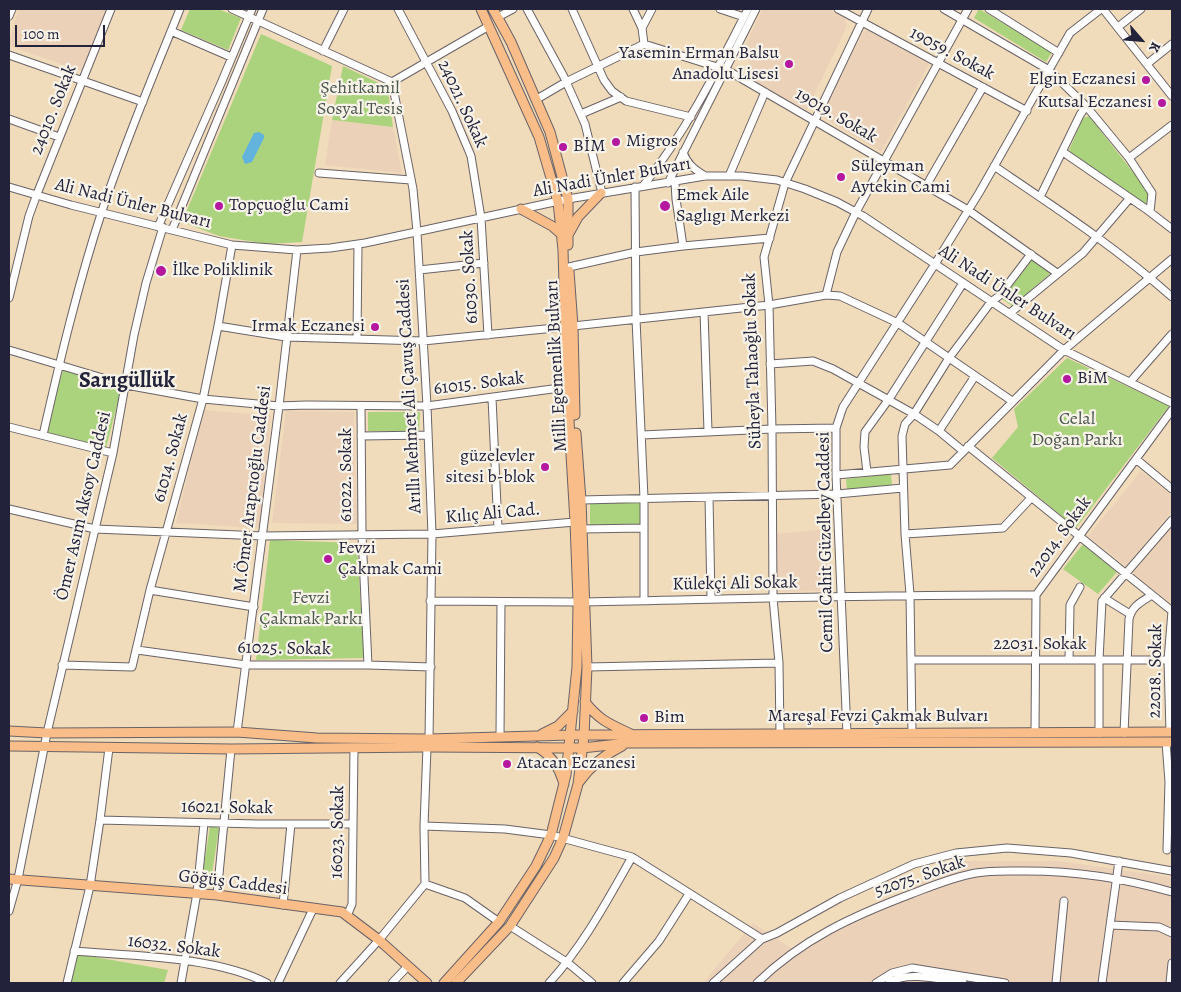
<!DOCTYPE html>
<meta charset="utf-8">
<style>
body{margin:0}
#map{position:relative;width:1181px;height:992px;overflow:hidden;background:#f0dbba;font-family:Alegreya,serif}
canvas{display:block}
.frame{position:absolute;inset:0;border:10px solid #22223b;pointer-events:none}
.north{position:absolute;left:1116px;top:15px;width:50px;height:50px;-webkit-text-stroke:4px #f7f3e8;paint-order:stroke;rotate:117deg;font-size:14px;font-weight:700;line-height:20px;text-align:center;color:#22223b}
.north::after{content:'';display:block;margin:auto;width:18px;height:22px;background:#22223b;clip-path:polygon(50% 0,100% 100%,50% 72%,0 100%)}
.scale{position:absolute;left:15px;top:25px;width:90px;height:22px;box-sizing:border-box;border:2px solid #22223b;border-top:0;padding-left:6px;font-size:15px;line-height:18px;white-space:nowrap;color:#22223b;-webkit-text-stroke:4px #f7f3e8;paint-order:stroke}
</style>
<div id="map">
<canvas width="1181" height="992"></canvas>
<div class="frame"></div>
<div class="north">K</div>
<div class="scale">100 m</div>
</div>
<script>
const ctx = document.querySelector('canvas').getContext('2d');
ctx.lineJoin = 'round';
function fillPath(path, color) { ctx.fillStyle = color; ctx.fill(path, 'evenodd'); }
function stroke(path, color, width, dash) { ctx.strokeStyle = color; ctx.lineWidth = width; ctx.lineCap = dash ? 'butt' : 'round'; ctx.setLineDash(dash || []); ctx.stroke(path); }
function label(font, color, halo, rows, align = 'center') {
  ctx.font = font + ' Alegreya,serif'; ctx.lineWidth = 4.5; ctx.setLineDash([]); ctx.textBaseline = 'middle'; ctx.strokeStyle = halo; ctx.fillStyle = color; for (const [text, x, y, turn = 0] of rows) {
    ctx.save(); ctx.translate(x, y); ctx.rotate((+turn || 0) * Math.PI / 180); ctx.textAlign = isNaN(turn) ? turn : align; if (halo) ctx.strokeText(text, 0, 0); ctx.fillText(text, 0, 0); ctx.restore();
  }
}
fillPath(new Path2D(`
 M19,9H107L82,71L9,46V40Z
 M763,9H828L845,18L847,26L807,110L754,81L745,46Z
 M864,31H869L929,64L881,152L821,116Z
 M332,120L393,127L402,173L325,165Z
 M204,410L271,416L260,528L176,523Z
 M286,411L354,412L357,524L272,523Z
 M1141,471L1172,496V511L1126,566L1088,536Z
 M1172,527V604L1133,573Z
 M828,529L833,590L777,592L776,534Z
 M1172,826V983H703L753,923L798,953L960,861H1059L1170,877Z`), '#ecd1b9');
fillPath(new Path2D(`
 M190,9H218L241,18L228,50L181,30Z
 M979,9L1052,52L1046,62L974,18Z
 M261,34L332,66L302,242L267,244L219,236L182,222Z
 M343,66L385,86L388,91L393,127L332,120Z
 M1089,116L1150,194L1145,205L1071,154L1069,150L1083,118Z
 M1032,260L1051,273L1012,306L1002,299Z
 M1067,358L1169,406L1076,528L992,458L1018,427L1014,409Z
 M63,370L122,386L106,448L46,433Z
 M368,412H420L419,431H368Z
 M891,474L892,485L847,490L846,479Z
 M590,503H640V525H590Z
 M270,540L357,543L364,658L256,660Z
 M1083,544L1117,572L1098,594L1063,569Z
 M210,826L219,828L210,886L201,885Z
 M78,954L168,970L164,983H71Z`), '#abd37d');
fillPath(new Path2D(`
 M259,132L264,135V138L252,162L245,164L242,157L254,133Z`), '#62b4dd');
const minor = new Path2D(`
 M232,9L392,82L489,26
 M398,9L452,111L471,156L481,218L488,335
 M527,9L564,77L585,124L602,193
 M572,9L604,80L612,91L626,101L691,117
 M633,9L642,28
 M720,9L744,17
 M838,9L1027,111
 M944,9L1049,70L1086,106L1129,158L1152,193L1150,212
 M989,9L1059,53
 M1103,9L1172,96
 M9,16L12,9
 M498,17L513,9
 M1118,27L1141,9
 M171,31L231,57
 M644,44L642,28L652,9
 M323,51L344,9
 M9,55L143,102
 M1147,64L1172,44
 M725,69L968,210L1057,273
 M392,82L413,189L417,232L427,406L432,534L429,739
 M537,99L566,82L644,44L717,67
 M581,114L621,97
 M9,119L59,137
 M683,152C687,164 694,169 705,176
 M1063,152L1146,209L1172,229
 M1129,158L1172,125
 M994,166C1056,208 1117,248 1172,297
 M319,173L411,180
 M729,176L765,92
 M675,182L676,199L683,246
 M668,183L756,9
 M643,186C686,132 717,70 748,9
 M926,186L983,87
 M9,187L71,205L232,245L297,250L330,248L365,243L568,199L705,176H742L777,180L805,189L837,202L863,216L1064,350L1172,403
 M635,187L636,319L644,498V601
 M1040,197L1080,115L1086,106
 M158,227L222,81L252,9
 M172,230L263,9
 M569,267L636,252L683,246L770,238
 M419,270L484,263
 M826,295L837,252L856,212L968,9
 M9,298L29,216L37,194L111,9
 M704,312L708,431
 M1010,313L1083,253L1130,198
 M218,326L286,337L423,341L565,327
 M573,326L769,305L826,295L840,296L898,323L1012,401
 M357,339L358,244
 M9,350L126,385L203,399L279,406L306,405L427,406L567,387
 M770,364L813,361L833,369L914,414L939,431L963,451
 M1130,382L1172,334
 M492,398L498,528
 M361,406L362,535L368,665
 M9,427L113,453
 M939,431L975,376
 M43,435C60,360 78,284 102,211C125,142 153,76 180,9
 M642,435L772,429L836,428
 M361,436L428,435
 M968,446L1172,611
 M1136,459L1172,489
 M867,472L864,447L865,432L889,399L963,283
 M836,475L950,465L1064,350L1172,259
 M709,497L711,599
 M581,500L837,494L903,488
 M9,509L95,529L263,536L432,534L575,522
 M582,529L644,528
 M905,534L1003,528L1031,498
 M150,590L254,607
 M1104,598L1130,614
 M430,601L578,602
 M585,602C735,599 885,594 1036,595
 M137,650L246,665H368L431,667
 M1069,659L1070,605L1080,587
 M912,660H1168
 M62,665L132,667L150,590L203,399L218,326L232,245
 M587,667L779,663
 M237,732L279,406L297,250
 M1170,732L1168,660L1172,611
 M912,733L910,594L905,534L902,436L905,424L914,414L949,358L991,302L999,296L1031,254
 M1035,733L1036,595L1172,410
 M1099,733V660L1102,601L1172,520
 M1124,733L1129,619C1132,606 1141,602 1152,595
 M780,734L779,663L773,598L772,429L769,305L764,257L785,183L868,9
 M847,734L836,475V428L843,407L935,264L979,193L1070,33L1101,9
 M500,737L501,602
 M1166,742L1169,782L1167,850
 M100,820L258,824H353
 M424,826L505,829L551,835L632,857L762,939
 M425,884L465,898L499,922
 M217,895L231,749
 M283,905L291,824
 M9,911L18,879L47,733L113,453L134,335L146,283L163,227
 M347,916L352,904L354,748
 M1110,925L1159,927L1172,933
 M510,926L568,963L592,983
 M74,951C133,956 214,956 267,983
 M67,983L90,886L100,820L109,748
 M181,983L197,893L204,823
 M278,983L313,909
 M340,983L379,940L425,884L424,826L427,747
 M392,983L408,966
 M549,983C583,946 607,901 632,857
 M623,983L659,941L689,894
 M713,983L762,939L777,933L840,898L914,864L956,853L1007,848L1071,853L1172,871
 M757,983C802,939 853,916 911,894C932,886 953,877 976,873C992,870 1009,871 1026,871C1077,871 1123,878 1172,892
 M876,983L892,973L912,968L1005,983
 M889,983C906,970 943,980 963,983
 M1056,983L1064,901
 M1102,983L1119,861
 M1170,983L1172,963`);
const major = new Path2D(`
 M493,9L511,42L550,132L568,199V245
 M521,209L552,226L561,234
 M568,235L578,217L601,193
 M569,271L573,326L575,415
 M585,702C600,721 610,724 631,734
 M9,731L47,733L237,732L317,738L429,739L571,735L1172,732
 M542,734L558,726L573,711
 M9,746L231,749L427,747L582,748L628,743L1172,742
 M537,747C552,756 559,767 564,784
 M579,782C591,765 604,755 622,746
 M9,879L217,895L342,912L379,940L427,983
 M444,983L499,922L536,866L551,835L566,775L577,667L578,602L575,522L567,387L563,250L558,202L539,137L481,9
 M456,983L510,926L554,858L563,838L578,784L584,736L587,667L581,500L576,433`);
stroke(minor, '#6a6367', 9);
stroke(major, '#6a6367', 11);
stroke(minor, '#fff', 7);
stroke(major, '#f8bd89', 9);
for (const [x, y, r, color] of [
 [789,64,5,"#b5179e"],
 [1146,80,5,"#b5179e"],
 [1162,103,5,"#b5179e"],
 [616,142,5,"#b5179e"],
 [563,147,5,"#b5179e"],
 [841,177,5,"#b5179e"],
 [219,206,5,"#b5179e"],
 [665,206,6,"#b5179e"],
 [161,271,6,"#b5179e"],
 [375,327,5,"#b5179e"],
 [1067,379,5,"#b5179e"],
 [545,467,5,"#b5179e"],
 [328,559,5,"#b5179e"],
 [644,718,5,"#b5179e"],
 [507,764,5,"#b5179e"]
]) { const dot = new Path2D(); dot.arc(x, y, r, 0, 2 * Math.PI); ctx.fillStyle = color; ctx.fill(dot); stroke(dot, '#f7f3e8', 2); }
label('18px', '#22223b', '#f7f3e8', [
 ["Yasemin Erman Balsu",779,54,"right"],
 ["Anadolu Lisesi",779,75,"right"],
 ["Elgin Eczanesi",1136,80,"right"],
 ["Kutsal Eczanesi",1152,103,"right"],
 ["Migros",626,142],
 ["BİM",573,147],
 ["Süleyman",851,167],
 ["Aytekin Cami",851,188],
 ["Emek Aile",676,196],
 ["Saglıgı Merkezi",676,217],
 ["Topçuoğlu Cami",229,206],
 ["İlke Poliklinik",172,271],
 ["Irmak Eczanesi",365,327,"right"],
 ["BiM",1077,379],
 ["güzelevler",535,457,"right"],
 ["sitesi b-blok",535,478,"right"],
 ["Fevzi",338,549],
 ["Çakmak Cami",338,570],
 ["Bim",654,718],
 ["Atacan Eczanesi",517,764]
], 'left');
label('18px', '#22223b', '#f7f3e8', [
 ["19059. Sokak",952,54,28],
 ["24021. Sokak",462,104,65],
 ["24010. Sokak",54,110,-68],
 ["19019. Sokak",836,116,30],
 ["Ali Nadi Ünler Bulvarı",612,178,-10],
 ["Ali Nadi Ünler Bulvarı",133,204,14],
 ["61030. Sokak",470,277,-93],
 ["Ali Nadi Ünler Bulvarı",1007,293,33],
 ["Süheyla Tahaoğlu Sokak",753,361,-92],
 ["Milli Egemenlik Bulvarı",557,366,-93],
 ["61015. Sokak",479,384,-7],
 ["Arıllı Mehmet Ali Çavuş Caddesi",410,396,-93],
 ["61014. Sokak",171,458,-75],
 ["61022. Sokak",347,475,-90],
 ["M.Ömer Arapcıoğlu Caddesi",253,489,-83],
 ["Ömer Asım Aksoy Caddesi",84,506,-77],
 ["Kılıç Ali Cad.",493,514,-5],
 ["22014. Sokak",1060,537,-54],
 ["Cemil Cahit Güzelbey Caddesi",826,542,-91],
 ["Külekçi Ali Sokak",735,584,-1],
 ["22031. Sokak",1040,645],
 ["61025. Sokak",284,649,1],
 ["22018. Sokak",1156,671,-89],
 ["Mareşal Fevzi Çakmak Bulvarı",878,717],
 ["16021. Sokak",227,808,1],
 ["16023. Sokak",338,832,-89],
 ["52075. Sokak",920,877,-19],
 ["Göğüş Caddesi",233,883,7],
 ["16032. Sokak",174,947,7]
]);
label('18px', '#4b574f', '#f7f3e8', [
 ["Şehitkamil",360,89],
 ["Sosyal Tesis",360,110],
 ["Celal",1077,420],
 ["Doğan Parkı",1077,441],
 ["Fevzi",311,599],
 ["Çakmak Parkı",311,620]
]);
label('bold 22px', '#22223b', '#f7f3e8', [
 ["Sarıgüllük",127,382]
]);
</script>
